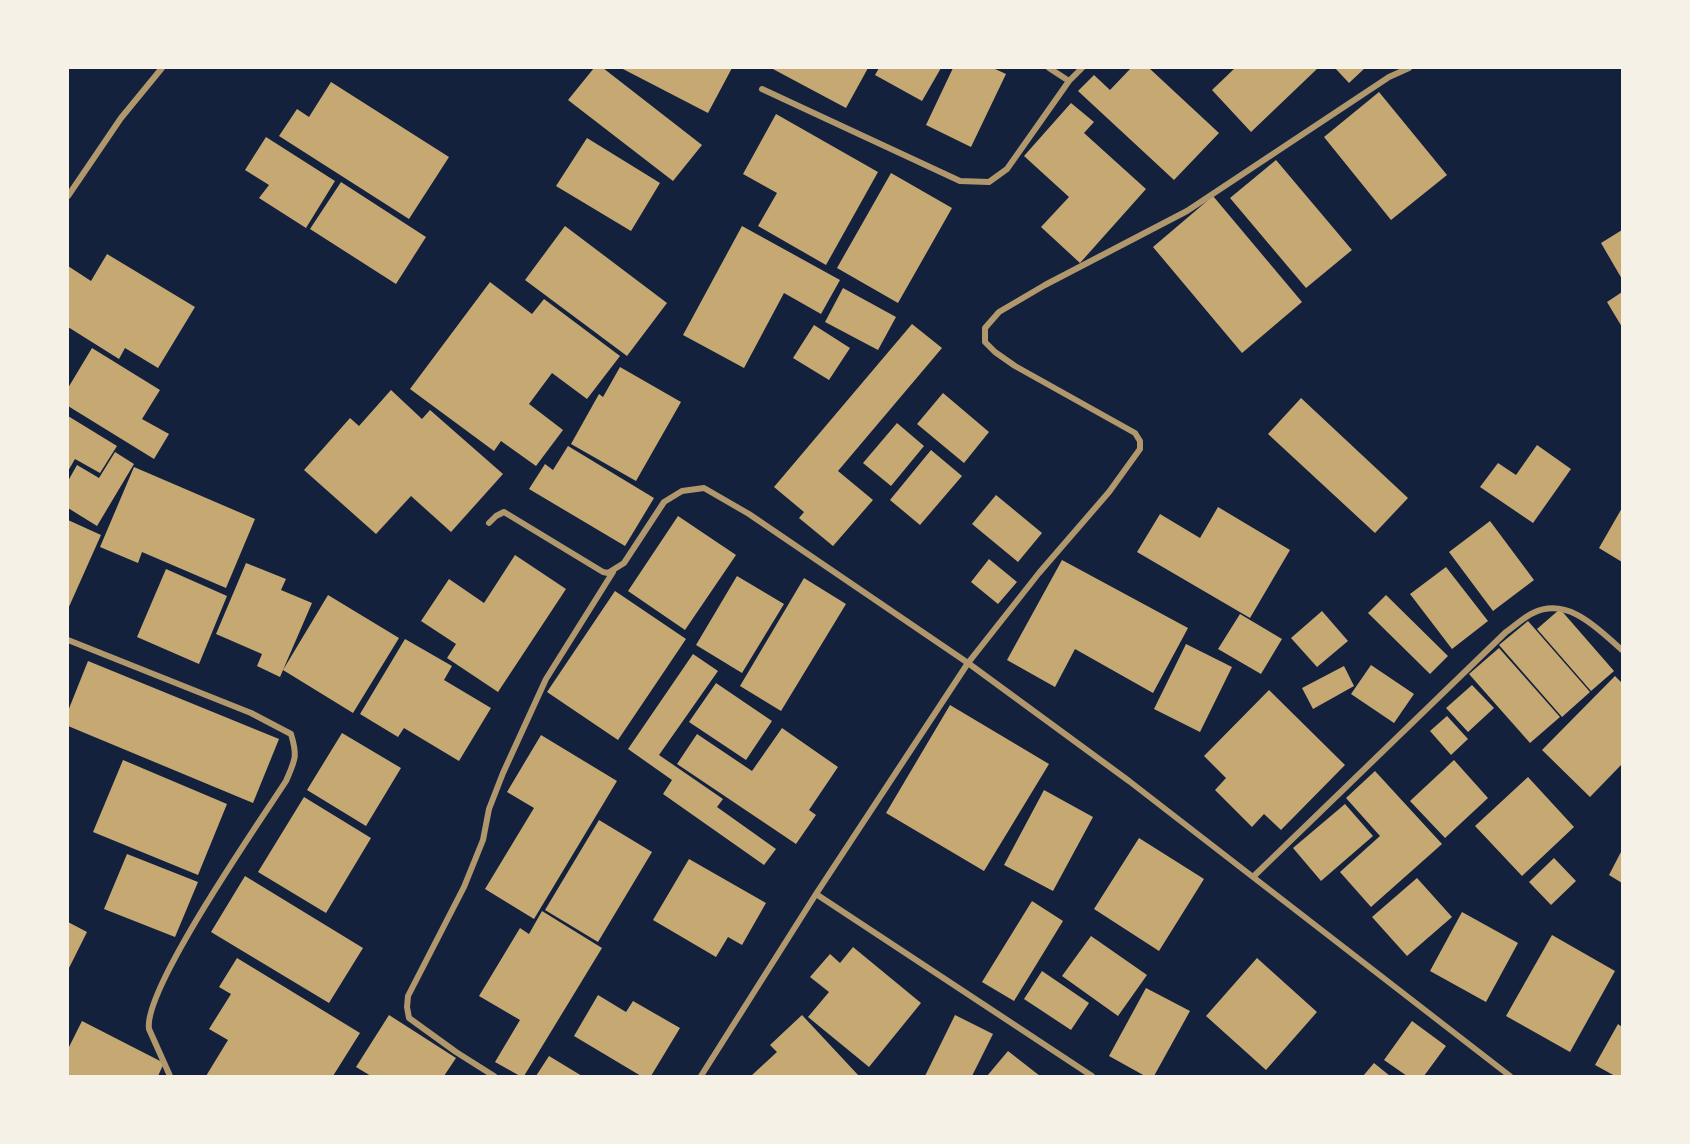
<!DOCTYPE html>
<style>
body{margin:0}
#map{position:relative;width:1690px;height:1144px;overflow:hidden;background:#14213d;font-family:"Exo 2",sans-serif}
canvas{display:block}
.frame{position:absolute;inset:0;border:69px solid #f6f1e7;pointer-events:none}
</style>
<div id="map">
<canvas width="1690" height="1144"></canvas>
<div class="frame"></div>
</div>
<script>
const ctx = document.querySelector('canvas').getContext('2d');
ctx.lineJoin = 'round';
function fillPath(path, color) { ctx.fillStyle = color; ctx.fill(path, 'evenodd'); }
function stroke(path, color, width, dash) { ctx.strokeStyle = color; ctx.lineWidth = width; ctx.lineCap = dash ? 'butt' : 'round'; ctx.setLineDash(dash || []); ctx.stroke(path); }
fillPath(new Path2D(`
 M594,68H603L702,145L673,181L568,100Z
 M621,68H732L708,113Z
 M771,68H868L846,108Z
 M879,68H941L922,101L875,75Z
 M953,68H993L1006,74L971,147L926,125Z
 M1131,68H1149L1219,133L1174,180L1078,91L1094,75L1110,90Z
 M1235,68H1318L1251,132L1212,90Z
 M1335,68H1365L1349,83Z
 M331,82L449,157L409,219L279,136L297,109L309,117Z
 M1379,92L1447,175L1391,220L1324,137Z
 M1071,103L1094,122L1084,133L1146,189L1080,263L1041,227L1069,197L1024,156Z
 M776,114L878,172L826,265L758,226L777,193L743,174Z
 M266,137L335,181L306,228L259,198L269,185L245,170Z
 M587,138L660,183L631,231L556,186Z
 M1276,160L1352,250L1306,288L1230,198Z
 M891,173L952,208L898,303L837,268Z
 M341,182L426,237L396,284L310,229Z
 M1213,196L1302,302L1242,353L1153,247Z
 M565,226L667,303L627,356L525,280Z
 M742,226L840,280L821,314L784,293L744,368L683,335Z
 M1622,230V279L1601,243Z
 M107,254L195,307L158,368L125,348L119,359L68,327V266L91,281Z
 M490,282L532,314L544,299L620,356L587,399L552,373L529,404L563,430L536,466L501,441L494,451L410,389Z
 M843,288L896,317L878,350L825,322Z
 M1622,292V327L1607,302Z
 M912,324L942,348L838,471L873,500L833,546L799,518L804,512L774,487Z
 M814,325L850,348L829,380L793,358Z
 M92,348L160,390L142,419L169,434L154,459L68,406V388Z
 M620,367L681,402L636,481L571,444L599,394L603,397Z
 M391,390L422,419L430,410L503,474L451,532L411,496L376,534L304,470L350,418L359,426Z
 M943,393L989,432L964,463L917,424Z
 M1301,398L1408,498L1375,533L1268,434Z
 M68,416L117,446L100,473L75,459L68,471Z
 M897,423L924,446L891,486L863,463Z
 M1537,445L1571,469L1533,523L1480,487L1498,463L1516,475Z
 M568,446L654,498L625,546L529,489L545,464L553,470Z
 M931,450L962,476L920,525L890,500Z
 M115,452L134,464L97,526L68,508V481L77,465L99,478Z
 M134,467L255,519L226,588L142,552L138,563L100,547Z
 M996,495L1042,533L1018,562L972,524Z
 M1218,507L1290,550L1250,618L1137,552L1160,514L1200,538Z
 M1622,508V562L1599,548Z
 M678,516L736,555L685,630L628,591Z
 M68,520L101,535L68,609Z
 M1490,521L1534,580L1493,611L1449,552Z
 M515,555L566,589L498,692L447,658L456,644L421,621L449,579L484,603Z
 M989,559L1017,582L998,604L971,582Z
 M1062,560L1188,628L1153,693L1075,649L1055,687L1007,660Z
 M246,563L286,579L281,590L312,603L283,670L328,595L399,638L353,713L283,670L280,677L257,666L262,654L216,634Z
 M1446,567L1488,621L1452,649L1410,594Z
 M166,569L227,596L199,664L137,637Z
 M737,576L784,604L742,673L696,645Z
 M804,578L846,604L781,711L740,686Z
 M615,591L686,639L618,740L547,692Z
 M1386,595L1448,656L1430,674L1368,613Z
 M1560,609L1614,671L1591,691L1537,629Z
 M1322,611L1348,641L1317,667L1291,638Z
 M1240,614L1282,639L1261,674L1218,649Z
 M1528,621L1590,692L1562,717L1499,645Z
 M405,639L452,666L444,680L491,708L459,761L404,728L398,737L360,714Z
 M1186,644L1232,667L1200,732L1154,709Z
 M1499,648L1560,717L1530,743L1469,674Z
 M693,654L718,671L659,755L723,799L717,807L776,849L764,865L663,794L672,780L628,749Z
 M88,661L279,739L253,803L68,726V711Z
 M1371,665L1414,694L1394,723L1351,694Z
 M1344,666L1354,686L1313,709L1302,688Z
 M1615,676L1622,683V764L1590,797L1542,750Z
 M716,683L772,721L746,760L689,722Z
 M1472,685L1494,708L1468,732L1446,708Z
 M1269,690L1345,765L1281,830L1264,814L1252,827L1215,790L1226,778L1204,756Z
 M950,705L1049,764L984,871L886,813Z
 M1447,716L1468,739L1451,755L1430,731Z
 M782,728L838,767L809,810L816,815L796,844L677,764L697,734L752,771Z
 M342,733L401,768L366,826L307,790Z
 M541,735L617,781L534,919L485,889L534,808L507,792Z
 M123,760L227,804L198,875L93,832Z
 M1454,760L1488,798L1445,838L1410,801Z
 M1375,771L1442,844L1371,907L1340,872L1380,836L1346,798Z
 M1528,777L1574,827L1522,876L1475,826Z
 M1044,790L1093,817L1053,891L1004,865Z
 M304,797L371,838L326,913L258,872Z
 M1345,804L1373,836L1321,881L1293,848Z
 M599,820L652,852L598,942L545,910Z
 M1139,838L1204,879L1159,951L1094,909Z
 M1622,850V883L1609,875Z
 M127,854L198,882L175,937L104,909Z
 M1554,858L1576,881L1551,905L1529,882Z
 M689,859L766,903L742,945L728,937L716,957L653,920Z
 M245,876L363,948L329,1003L211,932Z
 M1417,878L1452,917L1407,956L1372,917Z
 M1032,901L1063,921L1014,1001L982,982Z
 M542,911L602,948L524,1076H520L495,1062L520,1020L479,996L520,928L529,934Z
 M1462,912L1518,943L1486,1002L1430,971Z
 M68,922L87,932L68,970Z
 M1552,935L1615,971L1570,1052L1506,1016Z
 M1091,936L1147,975L1118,1016L1062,976Z
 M853,947L921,1003L869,1067L808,1017L829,992L810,977L830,954L840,963Z
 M237,958L360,1033L333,1076H206L228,1040L209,1029L231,994L219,987Z
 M1257,958L1317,1012L1266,1070L1206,1016Z
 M1042,971L1089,1003L1071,1030L1024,999Z
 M1146,988L1190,1011L1154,1076H1145L1109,1056Z
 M598,995L626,1012L633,1001L680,1028L651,1076H641L574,1036Z
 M389,1015L456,1058L444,1076H371L356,1067Z
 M802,1015L859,1076H754L752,1075L777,1052L770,1045Z
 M955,1015L993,1034L972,1076H925Z
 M82,1021L164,1063L158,1076H68V1049Z
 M1412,1021L1446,1046L1424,1076H1407L1384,1060Z
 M1618,1024L1622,1027V1076H1615L1595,1065Z
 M1008,1051L1040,1076H987Z
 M549,1056L582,1076H536Z
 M1374,1063L1390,1076H1363Z`), '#c6a872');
stroke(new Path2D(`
 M1049,68L1069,81
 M762,89L960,181L989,182L1007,169L1069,81L1082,68
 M68,196L121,118L162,68
 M489,523L496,516L504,512L603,572L608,573L624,563L664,502L682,491L704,488L749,514L968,663L1129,781L1510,1076
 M68,640L251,713L291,734C298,757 295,760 286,781C259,823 143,989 149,1029L170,1076
 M1254,876L1506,632C1515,626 1524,617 1533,613C1568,596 1598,629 1622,650
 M816,894L1092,1076
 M494,1076L456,1052L409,1018L407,1007L408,996L464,887L483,840L489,809L503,773L546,679L613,572
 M701,1076L816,894L968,663L1039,573L1109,492L1140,449V441L1135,433L1015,366L995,352L985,342V328L999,312L1045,285L1187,211L1389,77L1409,68`), '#b1986c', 6);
</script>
